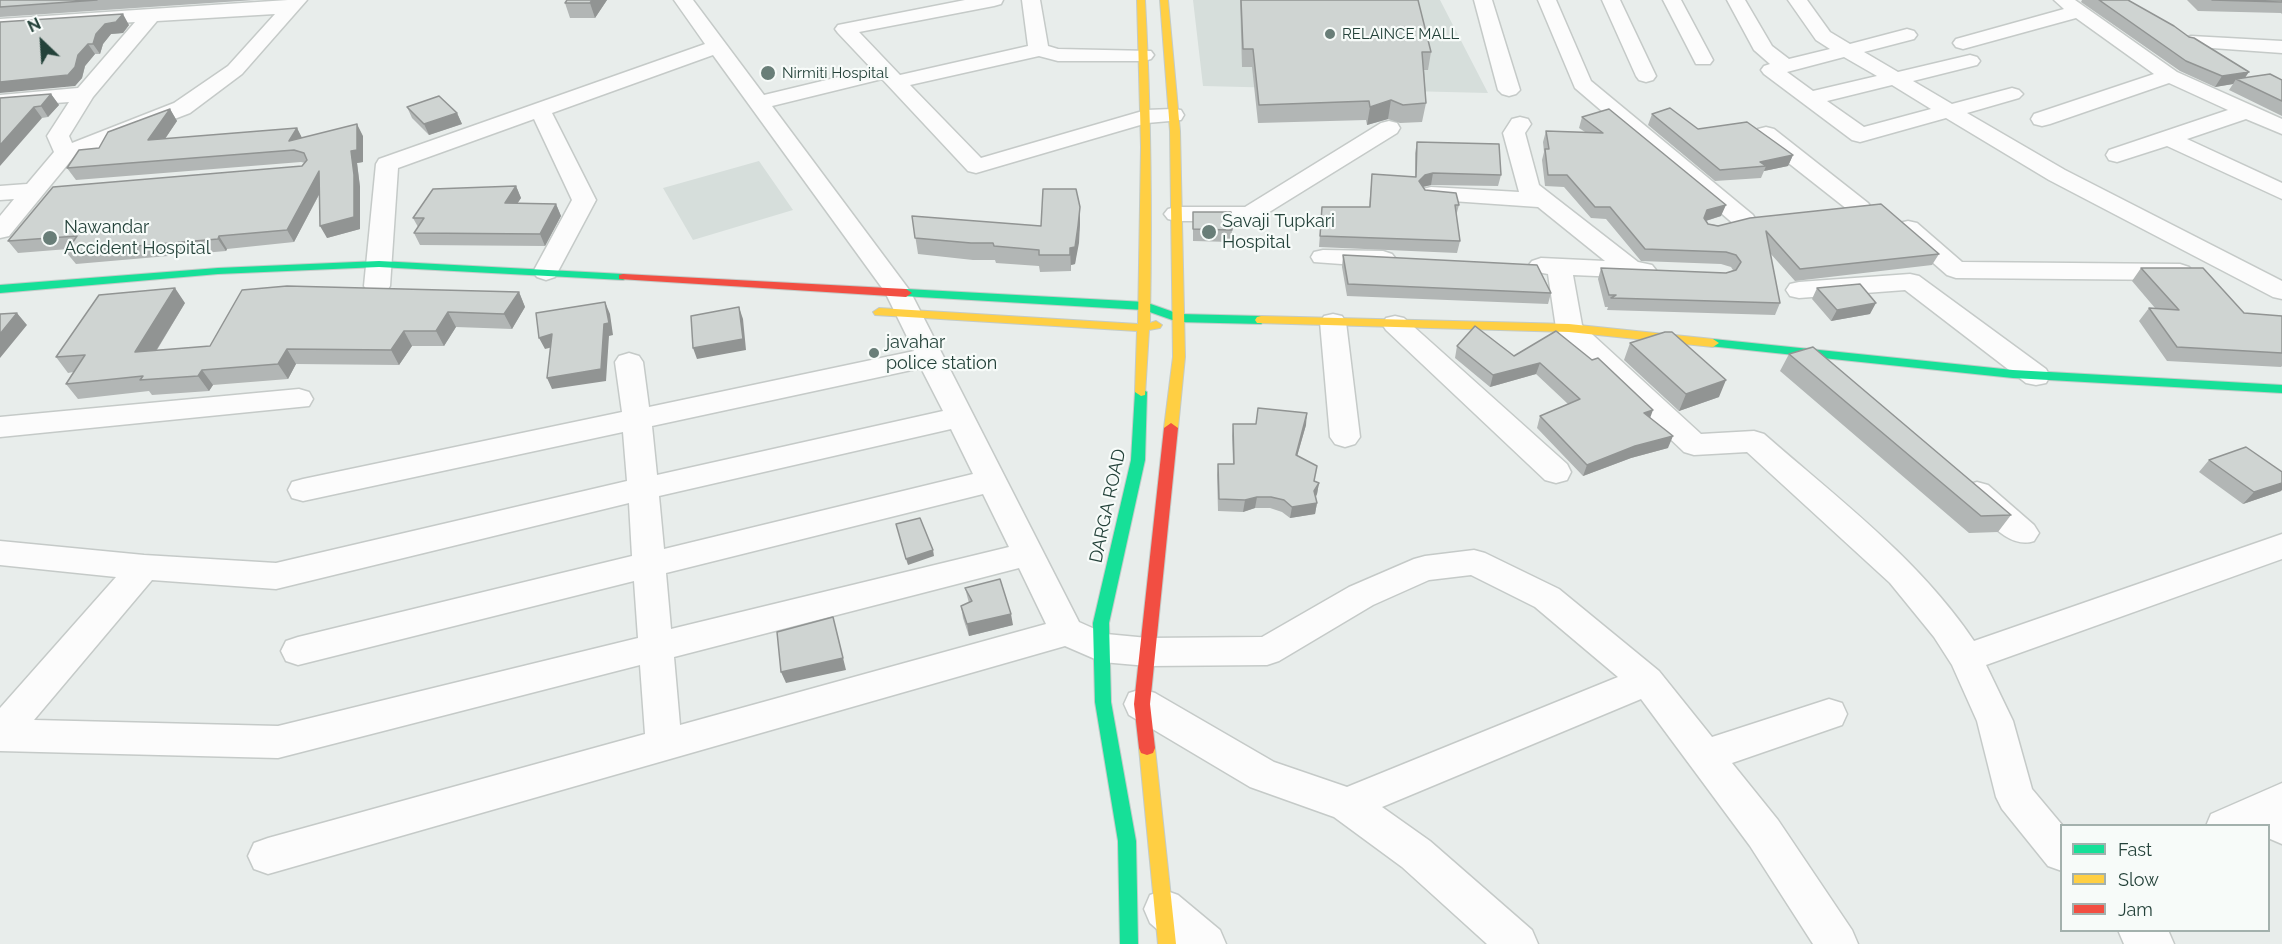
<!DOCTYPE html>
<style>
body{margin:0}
#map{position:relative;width:2282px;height:944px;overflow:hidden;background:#e8edeb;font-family:Raleway,sans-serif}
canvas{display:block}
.legend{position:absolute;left:2060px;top:824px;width:210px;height:108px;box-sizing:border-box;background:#f7fbf9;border:2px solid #a3b1ad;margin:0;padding:8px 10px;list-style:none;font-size:18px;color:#24423a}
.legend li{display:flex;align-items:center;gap:12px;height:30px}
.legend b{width:30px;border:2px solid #a3b1ad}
.north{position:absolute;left:12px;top:12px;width:60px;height:60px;-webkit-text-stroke:4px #f7fbf9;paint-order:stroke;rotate:335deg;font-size:16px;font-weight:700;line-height:24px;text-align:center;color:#24423a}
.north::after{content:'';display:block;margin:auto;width:21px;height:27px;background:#24423a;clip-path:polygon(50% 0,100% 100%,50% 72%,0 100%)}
</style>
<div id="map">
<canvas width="2282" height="944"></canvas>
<ul class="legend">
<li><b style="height:8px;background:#16e098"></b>Fast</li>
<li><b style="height:8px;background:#ffcf43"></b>Slow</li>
<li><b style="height:8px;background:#f24e42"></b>Jam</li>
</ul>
<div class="north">N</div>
</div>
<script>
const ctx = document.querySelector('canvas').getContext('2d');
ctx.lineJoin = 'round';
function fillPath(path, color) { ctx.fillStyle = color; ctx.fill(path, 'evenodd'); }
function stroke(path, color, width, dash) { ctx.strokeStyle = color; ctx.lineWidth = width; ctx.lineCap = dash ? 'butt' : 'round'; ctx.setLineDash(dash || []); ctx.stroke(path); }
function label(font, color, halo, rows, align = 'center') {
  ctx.font = font + ' Raleway,sans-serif'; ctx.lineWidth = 4.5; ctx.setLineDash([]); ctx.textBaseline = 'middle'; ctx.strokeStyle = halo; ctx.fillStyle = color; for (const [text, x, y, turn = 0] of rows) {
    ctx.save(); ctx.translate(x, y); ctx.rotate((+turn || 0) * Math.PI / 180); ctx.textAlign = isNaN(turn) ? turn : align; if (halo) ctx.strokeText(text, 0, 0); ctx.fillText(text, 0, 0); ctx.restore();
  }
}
fillPath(new Path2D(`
 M1193,0H1440L1488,93L1203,86Z
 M759,161L793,210L693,240L663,188Z`), '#d6dedb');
const street = new Path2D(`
 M288,0H307L242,74L190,113L73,158L9,236L0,238V216L14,199L0,200V186L27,184L54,152L47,136L69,102L0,107V95L78,88L135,22L0,31V19ZM275,14L228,66L174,103L72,143L69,136L93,97L157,21Z
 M674,0H693L764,95L872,69L838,33L835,29L838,25L965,0H1003L1001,4L994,6L859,32L900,75L1028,46L1022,0H1040L1048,46L1058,49L1151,51L1154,55L1151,59L1144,61H1058L1039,56L910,85L981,158L1146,110L1173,109L1181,110L1184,115L1181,120L1147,123L976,173L968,171L882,79L772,106L910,291L1079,622L1106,634L1148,638L1262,637L1349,587L1414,559L1425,556L1474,550L1485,553L1559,589L1659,671L1712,737L1829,699L1842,703L1847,714L1842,725L1732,763L1778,820L1852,930L1858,944H1813L1750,846L1641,699L1382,807L1430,841L1532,930L1538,944H1487L1402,867L1334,817L1250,787L1129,715L1124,704L1129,693L1142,689L1155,693L1274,762L1347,787L1618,677L1535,607L1471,575L1429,580L1373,605L1279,661L1267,665L1148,666L1102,662L1065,646L268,874L254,869L248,856L254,843L268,838L645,734L640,665L278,758L0,751V708L116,577L0,565V541L144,555L276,563L627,481L623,432L303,501L292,498L288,490L292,482L303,479L622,412L615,362L619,356L629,353L639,356L643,362L649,407L914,351L885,292L713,55L552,113L596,200L555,277L546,280L537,277L533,272L572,200L534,119L398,168L390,286L386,292L377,294L368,292L364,286L376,164L379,159L705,44ZM921,368L943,411L657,475L652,426ZM951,429L973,474L664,549L659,496ZM983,494L1009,547L671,629L666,573ZM629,503L632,556L298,637L286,641L281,651L286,661L298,665L634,581L638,638L278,726L34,720L152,580L276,589ZM1019,568L1046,624L680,725L674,657Z
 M1474,0H1492L1520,90L1516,94L1509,96L1502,94L1498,90Z
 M1538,0H1556L1591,81L1753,215L1756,220L1753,225L1744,227L1735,225L1575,88Z
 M1602,0H1620L1656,76L1653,80L1646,82L1639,80L1636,76Z
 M1663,0H1681L1713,60L1710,64H1696Z
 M1727,0H1745L1772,46L1789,59L1830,49L1816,40L1788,0H1807L1830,32L1850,44L1907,29L1914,31L1917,35L1914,39L1864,52L1898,72L1970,55L1977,57L1980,61L1977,65L1913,81L1952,104L2012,88L2019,90L2023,94L2019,98L1967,113L2065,170L2282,281V299L2273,297L2049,180L1946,118L1860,142L1852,140L1764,74L1761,70L1764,66L1770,64L1754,50ZM1844,57L1877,76L1813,91L1787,72ZM1892,85L1931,109L1864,127L1827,101Z
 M2054,0H2075L2177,72L2282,119V134L2246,119L2187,139L2282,183V199L2167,146L2117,162L2109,160L2106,155L2109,150L2228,110L2169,83L2050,124L2042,126L2034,124L2031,119L2034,114L2154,74L2076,18L1963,49L1956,47L1953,43L1956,39L2064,9Z
 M2191,36L2282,41V53L2184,46L2181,42L2184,38Z
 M1520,117L1528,119L1531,124L1525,133L1539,185L1638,262L1652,265L1656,270L1652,275L1643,278L1573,275L1582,325L1701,434L1754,431L1764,434C1837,498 1919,559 1974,641L2282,534V559L1986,665L2013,721L2032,789L2063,826L2062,871L2048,866L2002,809L1996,797L1977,721L1952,665L1934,637L1890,583L1747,452L1694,455L1684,452L1560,334L1556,328L1548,274L1532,271L1528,266L1532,261L1541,258L1605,261L1538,207L1423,199L1419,194L1423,189L1431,187L1519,192L1503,133L1512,119Z
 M1389,121L1397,123L1400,128L1397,133L1258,219L1250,221H1176L1168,219L1164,214L1168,209L1176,207H1245L1381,123Z
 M1766,127L1774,129L1868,203L1872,208L1868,213L1860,215L1852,213L1758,139L1755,134L1758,129Z
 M1908,221L1917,223L1962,262L2180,264L2189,267L2193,272L2189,277L2180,280L1956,278L1947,275L1899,233L1896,228L1899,223Z
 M1323,250L1383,251L1392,254L1396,259L1392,264L1383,267L1314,262L1311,257L1314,252Z
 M1910,274L1919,276L2046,369L2050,376L2046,383L2036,385L2026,383L1905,290L1799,298L1790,296L1786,290L1790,284L1799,282Z
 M1333,314L1342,316L1346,322L1360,437L1355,444L1345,447L1335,444L1330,437L1320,322L1324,316Z
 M1395,316L1404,318L1567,464L1571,472L1567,480L1556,483L1545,480L1386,330L1382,324L1386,318Z
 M299,389L309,392L313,399L309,406L0,437V417Z
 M1977,482L1988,485L2034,525L2039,533L2034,541C2008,550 1985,517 1966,501L1962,493L1966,485Z
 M2282,783V844L2268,838V826H2206L2211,814Z
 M1164,890L1178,895L1220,930L1226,944H1174L1150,923L1144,909L1150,895Z
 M2118,930H2168L2174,944H2124Z`);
const fast = new Path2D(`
 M379,261L623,274L629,277L623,280L379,267L218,274L0,293V285L218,268Z
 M906,289L1145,302L1179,314L1261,316L1267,320L1261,324L1178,322L1144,310L902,296L900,293Z
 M1713,339L2013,370L2282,385V393L2013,378L1709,346L1707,343Z
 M1141,388L1147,392L1145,460L1109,623L1111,702L1136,841L1138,944H1120L1118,841L1095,702L1093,623L1131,460L1135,392Z`);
const slow = new Path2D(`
 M1137,0H1145C1151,108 1152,215 1150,323L1156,321L1162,325L1160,328L1149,330L1145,395L1141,396L1135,392L1137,331L875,315L873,312L879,308L1138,324L1141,147Z
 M1160,0H1168L1180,131L1185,357L1178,428L1171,433L1164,428L1173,357L1170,131Z
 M1261,316L1569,324L1713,339L1719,343L1713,347L1569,332L1257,323L1255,320L1257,317Z
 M1147,741L1153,743L1155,748L1176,944H1158L1139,748L1141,743Z`);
const jam = new Path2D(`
 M623,274L906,289L912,293L906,297L619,279V275Z
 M1171,423L1178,428L1150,704L1155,748L1153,753L1147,755L1141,753L1139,748L1134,704L1164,428Z`);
stroke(street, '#c5cac8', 3);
stroke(fast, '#c3cbc8', 2);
stroke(slow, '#c3cbc8', 2);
stroke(jam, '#c3cbc8', 2);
fillPath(street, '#fcfcfc');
fillPath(fast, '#16e098');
fillPath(slow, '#ffcf43');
fillPath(jam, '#f24e42');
fillPath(new Path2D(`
 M0,0H255L0,17Z
 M567,0H607L595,18H570L565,3Z
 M1240,0H1418L1431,52L1428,70H1424L1426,103L1422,122L1400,123L1388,119L1367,125L1366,120L1258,123L1252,67H1242Z
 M2082,0H2128L2189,37L2245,78L2282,80V116L2229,90L2233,84L2215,87L2180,71L2081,2Z
 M2187,0H2282V14L2281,13L2198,11Z
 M0,22L129,25L123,33L111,34L103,44L100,54H95L85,66L82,78L75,86Z
 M51,94L59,105L48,117L42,118L0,98Z
 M407,107L457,113L462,124L429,135L412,118Z
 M170,109L177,121L165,139L297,128L302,138L363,136V162L357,163L360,187V229L327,238L319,195L294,242L227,249L226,251L76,264L66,252L68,249L18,253L8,241L302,166L305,163L301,162L76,180L67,168L99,148Z
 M1652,114L1698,129L1793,155L1788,166L1764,171L1761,178L1715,181L1648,125Z
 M1582,117L1721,216L1706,221L1708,224L1939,254L1932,265L1795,281L1770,253L1780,303L1775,315L1607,310L1608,307H1605L1598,279L1601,268L1726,273L1733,270L1731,267L1721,264L1641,261L1606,219L1591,218L1564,187L1545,186L1542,160L1544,152L1543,142L1546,131L1585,132L1579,128Z
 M1417,142L1501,175L1498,186L1431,185L1423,187L1425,190L1459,205L1456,216L1460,241L1457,253L1319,247L1322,207H1369L1372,174L1415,177V153Z
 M516,186L521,198L517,203L556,204L561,216L545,246L420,245L414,233L418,227L413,218Z
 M1193,212L1232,230L1231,242L1193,241Z
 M912,216L1041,226L1080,224L1075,264L1071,265V271L1040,272L1039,266L996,263L995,260H973L918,254Z
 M1343,255L1551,293L1548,304L1347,296L1342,267Z
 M2141,268L2244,313L2282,316V366L2281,367L2167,361L2139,321L2149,308H2155L2132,281Z
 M1817,288L1870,314L1831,321L1812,299Z
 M519,292L525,307L512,329L456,327L444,346H412L399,365L296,364L288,379L213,385L209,391L152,395L149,391L78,399L66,384L73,372L68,373L56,357L185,303L157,350L210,346Z
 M1556,331L1650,418L1668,448L1631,458L1583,476L1537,428L1540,416L1568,404L1536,374L1490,387L1455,358L1457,346L1514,356Z
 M1630,343L1719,397L1679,411L1624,360Z
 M1789,354L2011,515L1998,532L1969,533L1780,371Z
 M1233,424L1306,425L1297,456L1315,481L1319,483L1317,494L1316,497L1317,503L1315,514L1290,518L1282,512L1270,508H1255L1243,512L1218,511L1217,475L1218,464H1233L1232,436Z
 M2209,460L2281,491L2243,504L2199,472Z
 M965,588L1013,625L969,636L963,618L961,606L969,603Z`), '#b2b6b5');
fillPath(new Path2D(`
 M592,0H607L595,18L590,3Z
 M123,14L129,25L123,33L111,34L103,44L100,54L93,44L96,34L105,24Z
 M88,44L95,54L85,66L82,78L75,86L0,93V82Z
 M2249,72L2242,82L2236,79L2233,84L2215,87L2222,76Z
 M51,94L59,105L48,117L41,106Z
 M1391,100L1388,119L1367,125L1370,107Z
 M34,107L42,118L0,166V145Z
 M170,109L177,121L156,152L148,140Z
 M457,113L462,124L429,135L424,124Z
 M357,124L363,136V162L357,163L360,187V229L327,238L320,226L351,151Z
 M297,128L303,140L294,150L296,153L289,141Z
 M1793,155L1788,166L1764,171L1766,166L1760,162Z
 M319,171L325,183L294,242L287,230Z
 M1433,173L1431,185L1422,187L1419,181L1425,175Z
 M516,186L521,198L510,215L505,203Z
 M556,204L561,216L545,246L540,234Z
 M1726,205L1721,216L1702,222L1707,210Z
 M1080,207V224L1079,243L1075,264L1071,265V271L1070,248Z
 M219,236L227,249L226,251L218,239Z
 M175,288L185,303L146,367L135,352Z
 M519,292L525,307L512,329L504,314Z
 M605,302L610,314L613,335L609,336L606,381L552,389L547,378Z
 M1876,303L1870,314L1831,321L1837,310Z
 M739,307L743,319L746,350L697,359L693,348Z
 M448,312L456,327L444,346L436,331Z
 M17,313L27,325L0,358V334Z
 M404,331L412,346L399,365L391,350Z
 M552,334L557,346L545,349L539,338Z
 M287,349L296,364L288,379L278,364Z
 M1540,363L1536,374L1490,387L1493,375Z
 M202,370L213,385L209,391L198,376Z
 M1726,380L1719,397L1679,411L1686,394Z
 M1653,410L1649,421L1644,413Z
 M1307,413L1306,425L1294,467L1296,455Z
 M1673,436L1668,448L1631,458L1583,476L1587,465L1635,446Z
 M1319,483L1317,494L1312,503L1314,491Z
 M2282,483V490L2281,491L2243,504L2254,492Z
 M1257,497L1255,508L1243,512L1245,500Z
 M1317,503L1315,514L1290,518L1292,507Z
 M933,550L934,556L908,565L906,559Z
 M1011,614L1013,625L969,636L967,624Z
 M833,617L846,670L786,683L781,672Z`), '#919493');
const building = new Path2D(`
 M0,0H97L0,7Z
 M567,0H592L590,3H565Z
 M1241,0H1418L1431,52H1422L1426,103L1403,105L1391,100L1370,107L1369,101L1259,105L1253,49H1243Z
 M2099,0H2128L2174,26L2189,37L2194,38L2249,72L2222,76L2186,61Z
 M2212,0H2282V2Z
 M123,14L116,22L105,24L96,34L93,44H88L78,55L75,67L68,75L0,82V22Z
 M2270,74L2282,80V101L2236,79Z
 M51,94L41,106L34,107L0,145V98Z
 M439,96L457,113L424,124L407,107Z
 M1670,108L1698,129L1747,122L1793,155L1760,162L1766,166L1720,170L1652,114Z
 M170,109L148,140L297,128L289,141L357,124V150L351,151L354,175V217L320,226L319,171L287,230L219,236L218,239L66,252L77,236L8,241L53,187L302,166L307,160L304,153L294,150L67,168L79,150L99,148L108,132Z
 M1609,109L1726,205L1707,210L1704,218L1708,224L1718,226L1750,218L1881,204L1939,254L1800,269L1766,231L1780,303L1611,298L1616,295H1609L1601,268L1726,273L1736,270L1741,262L1736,255L1726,252L1645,249L1610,207H1595L1567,175H1548L1545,149H1549L1546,131L1603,133L1582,117Z
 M1417,142L1499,144L1501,175L1433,173L1425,175L1419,181L1425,190L1456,193L1459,205H1455L1460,241L1320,236L1322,207H1370L1372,174L1416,177Z
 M516,186L505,203L556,204L540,234L414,233L424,218H413L433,189Z
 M1043,189H1076L1080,207L1078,226L1075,247L1070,248V255H1039V250L994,246L993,243H971L915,238L912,216L1041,226Z
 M1193,212H1231L1232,230L1193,229Z
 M1343,255L1537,265L1551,293L1348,284Z
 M2141,268H2203L2244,313L2282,316V353L2177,347L2149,308L2179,310Z
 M1860,284L1876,303L1837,310L1817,288Z
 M287,286L519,292L504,314L448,312L436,331H404L391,350L287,349L278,364L202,370L198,376L140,380L143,376L66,384L85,355L56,357L99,295L175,288L135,352L210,346L242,290Z
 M605,302L609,323L604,324L601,369L547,378L552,334L539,338L536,313Z
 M739,307L743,339L693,348L691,316Z
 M17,313L0,334V314Z
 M1475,326L1514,356L1556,331L1592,360L1598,358L1653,410L1644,413L1673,436L1635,446L1587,465L1540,416L1580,399L1540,363L1493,375L1457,346Z
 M1665,332H1672L1726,380L1686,394L1630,343Z
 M1813,347L2011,515L1981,516L1789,354Z
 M1258,408L1307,413L1296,455L1317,466L1314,481L1319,483L1314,491L1317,503L1292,507L1284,500L1271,497H1257L1245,500L1219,499L1218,464H1234L1233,424H1256Z
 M2246,447L2282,472V483L2254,492L2209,460Z
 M920,518L933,550L906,559L896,524Z
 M1000,579L1011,614L967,624L961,606L972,601L965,588Z
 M833,617L843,658L781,672L777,632Z`);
fillPath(building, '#cfd4d2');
stroke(building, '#919493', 1.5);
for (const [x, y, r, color] of [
 [1330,34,6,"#697e78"],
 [768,73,8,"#697e78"],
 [1209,232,8,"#697e78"],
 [50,238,8,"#697e78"],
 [874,353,6,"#697e78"]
]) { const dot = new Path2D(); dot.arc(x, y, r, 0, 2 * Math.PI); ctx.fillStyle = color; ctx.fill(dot); stroke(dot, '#f7fbf9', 2); }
label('15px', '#24423a', '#f7fbf9', [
 ["RELAINCE MALL",1342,34],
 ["Nirmiti Hospital",782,73]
], 'left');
label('18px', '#24423a', '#f7fbf9', [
 ["Savaji Tupkari",1222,222],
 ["Hospital",1222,243],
 ["Nawandar",64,228],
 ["Accident Hospital",64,249],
 ["javahar",886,343],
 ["police station",886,364]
], 'left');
label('18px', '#24423a', '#f7fbf9', [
 ["DARGA ROAD",1108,506,-78]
]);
</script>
